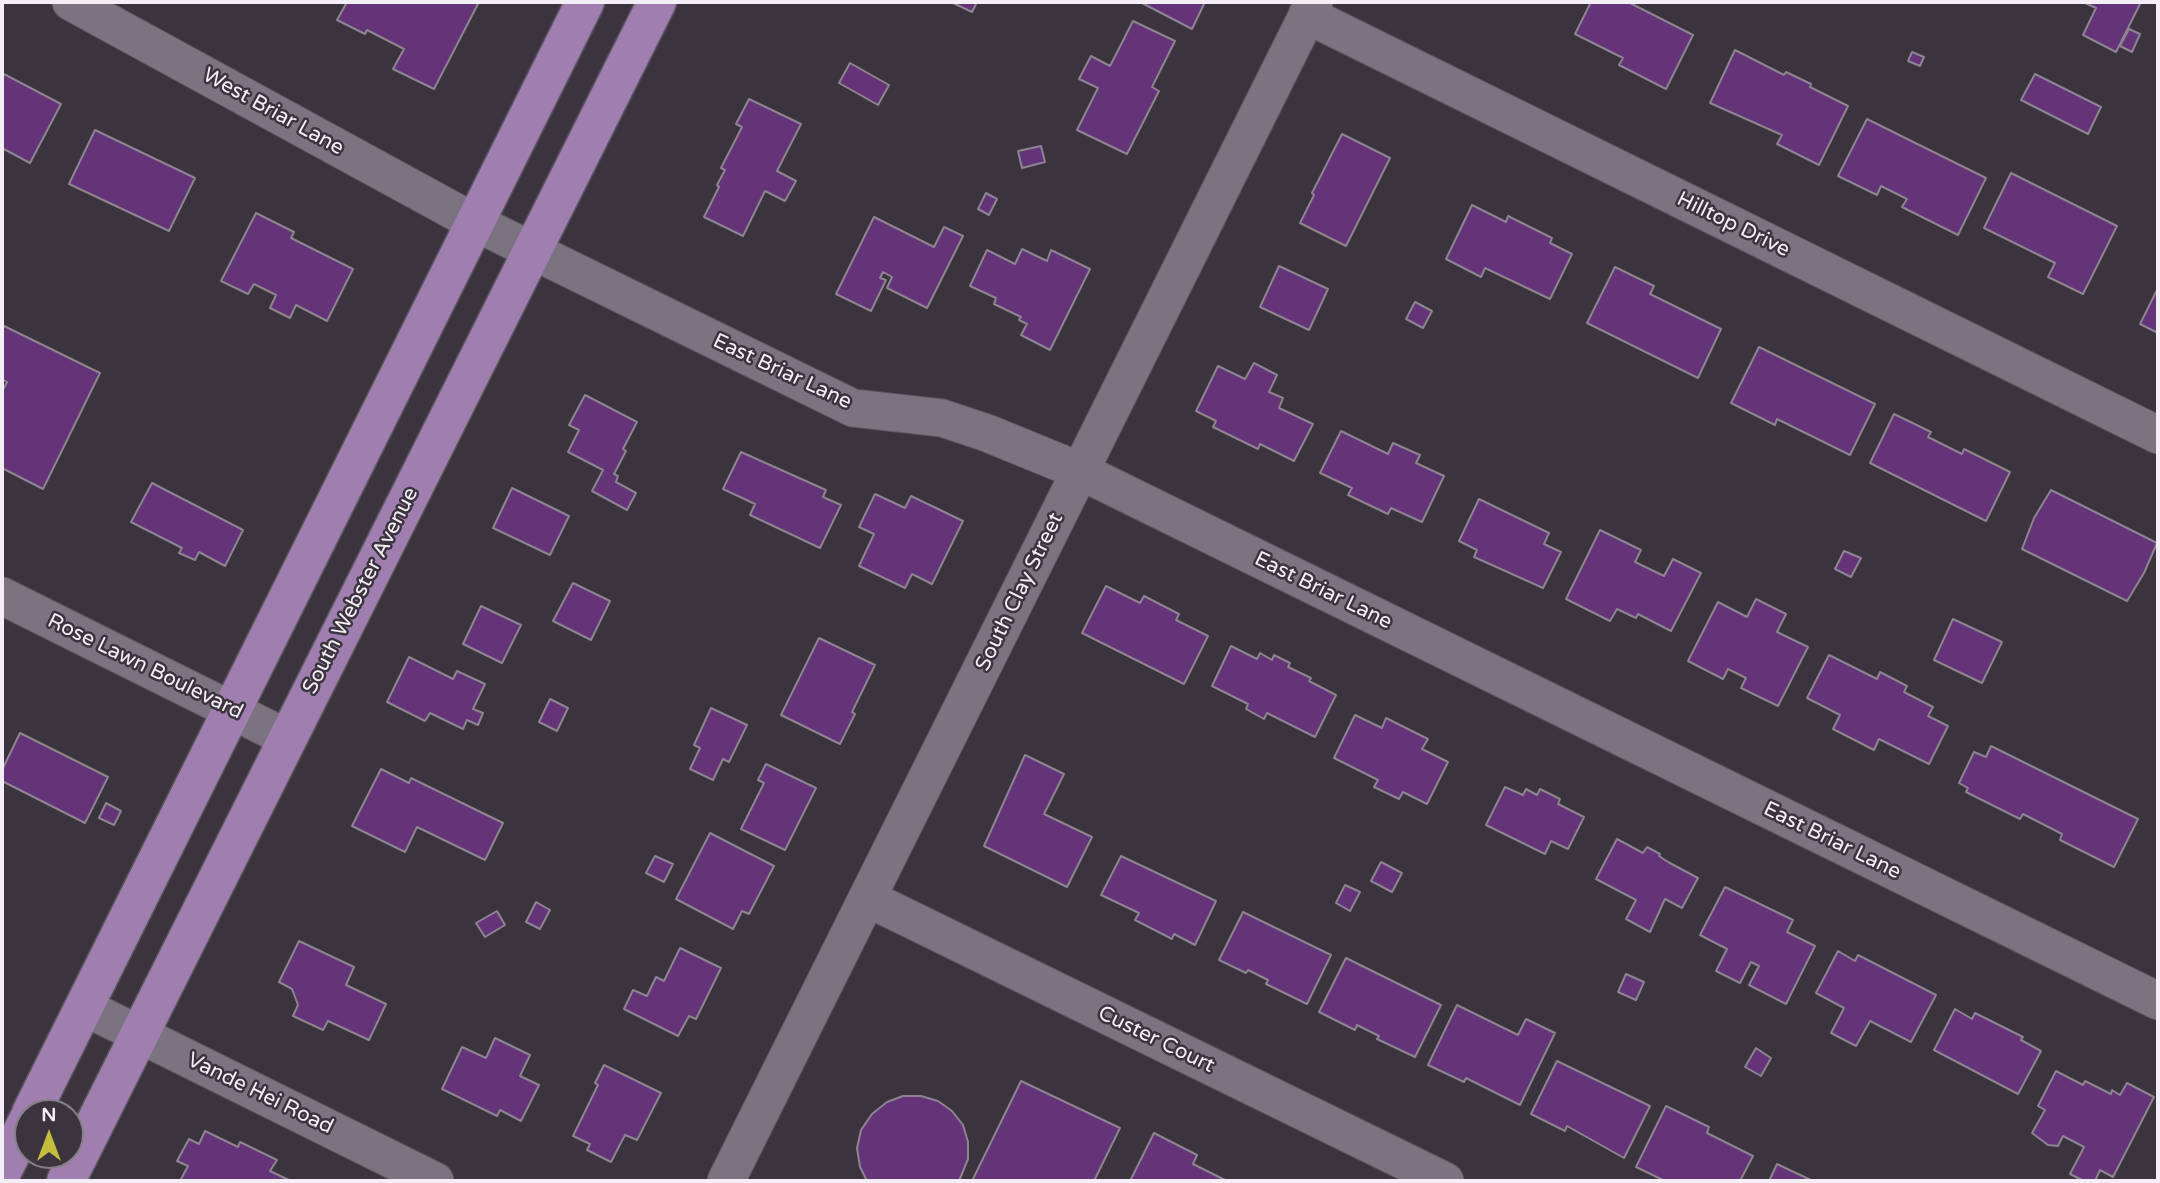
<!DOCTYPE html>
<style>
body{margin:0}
#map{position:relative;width:2160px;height:1183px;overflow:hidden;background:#3b343e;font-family:"Varela Round",sans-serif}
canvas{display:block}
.frame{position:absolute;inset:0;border:4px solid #f4eff6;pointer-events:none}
.north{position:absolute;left:14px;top:1099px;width:70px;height:70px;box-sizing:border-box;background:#3b343e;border:2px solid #857f88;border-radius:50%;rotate:0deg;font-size:19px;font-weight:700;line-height:28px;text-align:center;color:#f4eff6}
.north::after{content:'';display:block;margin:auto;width:24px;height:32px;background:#c4bc3d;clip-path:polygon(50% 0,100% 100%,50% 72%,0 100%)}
</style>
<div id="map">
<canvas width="2160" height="1183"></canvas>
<div class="frame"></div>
<div class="north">N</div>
</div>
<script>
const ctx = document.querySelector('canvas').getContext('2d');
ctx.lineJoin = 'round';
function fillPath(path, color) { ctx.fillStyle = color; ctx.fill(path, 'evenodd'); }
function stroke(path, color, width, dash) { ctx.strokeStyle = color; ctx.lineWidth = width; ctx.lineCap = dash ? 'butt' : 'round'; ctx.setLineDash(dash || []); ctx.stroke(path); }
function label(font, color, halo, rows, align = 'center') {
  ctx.font = font + ' "Varela Round",sans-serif'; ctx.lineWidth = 5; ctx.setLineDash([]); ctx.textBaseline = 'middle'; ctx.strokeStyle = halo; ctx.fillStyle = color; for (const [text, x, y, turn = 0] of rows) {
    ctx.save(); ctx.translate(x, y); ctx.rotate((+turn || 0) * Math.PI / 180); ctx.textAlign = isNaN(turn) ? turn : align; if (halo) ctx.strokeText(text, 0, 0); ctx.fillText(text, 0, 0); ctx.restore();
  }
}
const building = new Path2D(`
 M347,2H479L434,89L393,69L404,49L367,30L365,34L337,20Z
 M951,2H977L972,12Z
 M1140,2H1205L1192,29Z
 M1591,2H1628L1693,35L1666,89L1619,65L1623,58L1575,34Z
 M2083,2H2141L2116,52L2083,35L2096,8Z
 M1133,21L1175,41L1152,87L1159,91L1127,154L1077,130L1098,88L1079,79L1091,56L1110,66Z
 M2129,29L2140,34L2132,52L2120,46Z
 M1735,50L1784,75L1786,72L1811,84L1810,87L1848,106L1819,165L1777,144L1782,135L1710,103Z
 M1912,52L1924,57L1920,66L1908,61Z
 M850,63L889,85L878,105L839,83Z
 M2,73L61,104L30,163L2,148Z
 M2035,74L2101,107L2088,134L2021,100Z
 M749,99L801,124L777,171L796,181L785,201L765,191L743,236L704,217L719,187L717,185L725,170L721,168L742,127L736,124Z
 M1867,119L1986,178L1958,235L1902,207L1907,199L1881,186L1877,195L1838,176Z
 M95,130L195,178L169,231L69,184Z
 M1342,134L1390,158L1346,246L1300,223L1314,195L1312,193Z
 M1041,146L1045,162L1022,168L1018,151Z
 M2011,173L2117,226L2083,294L2048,277L2055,263L1984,228Z
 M986,193L997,199L989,215L978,209Z
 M1472,205L1506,222L1508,216L1552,238L1550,243L1572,254L1550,299L1485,268L1481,277L1446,259Z
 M256,213L294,232L291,238L353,269L327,321L296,305L290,318L270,308L276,295L254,284L248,294L221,281Z
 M874,217L934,247L944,227L963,236L927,308L887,288L892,277L883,272L880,278L886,280L871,311L836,294Z
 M1022,249L1047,261L1051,250L1090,269L1050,350L1021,335L1027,324L1019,320L1021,317L994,304L996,298L970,286L987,250L1015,264Z
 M1279,266L1328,289L1309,330L1260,307Z
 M1615,267L1654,286L1650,294L1721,329L1698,378L1587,323Z
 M2158,288V333L2140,324Z
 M1415,302L1432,311L1423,328L1406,319Z
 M2,325L100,373L43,489L2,468V392L7,382L2,379Z
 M1759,347L1875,404L1850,455L1777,419L1775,425L1731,403Z
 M1254,363L1277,375L1269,392L1283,398L1279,408L1313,424L1294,461L1260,444L1258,449L1213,427L1216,421L1196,411L1218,366L1245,379Z
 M585,395L637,422L623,449L626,451L614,474L618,476L616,482L636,493L627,510L592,491L603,470L568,452L579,430L569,425Z
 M1894,414L1931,432L1928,437L1962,454L1964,449L2010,472L1986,521L1870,463Z
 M1341,431L1388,454L1393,443L1420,455L1416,463L1444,476L1422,522L1391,508L1388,514L1348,495L1352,488L1320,473Z
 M741,452L826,490L823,497L841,505L820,548L750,515L755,504L723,489Z
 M152,483L243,530L225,566L199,552L195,560L179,553L182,548L131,522Z
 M512,488L569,516L550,555L493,528Z
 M2051,490L2157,543L2144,573L2127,601L2022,549L2034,518Z
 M875,494L905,508L911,496L963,521L932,584L912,574L905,588L859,566L874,534L859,527Z
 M1479,499L1549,533L1544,544L1561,552L1543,588L1474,557L1477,550L1459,541Z
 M1600,530L1641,550L1635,562L1664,576L1673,559L1701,573L1671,631L1638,614L1636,618L1617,609L1610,621L1566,599Z
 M1844,551L1861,558L1851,577L1835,569Z
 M573,583L610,601L591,640L553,621Z
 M1106,586L1140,603L1144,596L1179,614L1176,620L1208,636L1184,684L1082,633Z
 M1756,599L1786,614L1777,632L1808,647L1778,706L1741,688L1746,678L1728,669L1723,679L1688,661L1718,602L1747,617Z
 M481,606L521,625L502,663L463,644Z
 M1953,619L2002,642L1982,683L1934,660Z
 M819,638L875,665L852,712L855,714L840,744L781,715Z
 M1231,646L1257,659L1260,653L1272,660L1274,655L1290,663L1288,667L1311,678L1309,681L1336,695L1315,737L1267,713L1264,719L1246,709L1248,704L1212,686Z
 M1829,655L1877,679L1880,672L1907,686L1904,692L1933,707L1928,716L1948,726L1929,764L1879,739L1874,750L1833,729L1840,715L1807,698Z
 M409,657L453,679L457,671L485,684L473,709L483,713L478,725L467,720L463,729L430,713L425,721L387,702Z
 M550,699L568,708L557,731L539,722Z
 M711,708L747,725L729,762L723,759L713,780L690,769L700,748L694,745Z
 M1355,715L1382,728L1386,718L1428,739L1422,749L1448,762L1427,804L1403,792L1399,799L1374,787L1378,780L1334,758Z
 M20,733L108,777L85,823L2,781V770Z
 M1991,746L2138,819L2114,867L2060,840L2062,834L2023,814L2020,819L1966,792L1968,788L1959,783L1974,752L1986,757Z
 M1025,755L1064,774L1044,814L1092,837L1067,887L984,846Z
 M766,764L816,788L785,850L741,829L764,783L758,780Z
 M381,769L409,783L411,778L503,823L485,860L417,827L405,852L352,826Z
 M1505,787L1523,795L1526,789L1537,795L1540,789L1560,799L1558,804L1584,817L1568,849L1551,841L1545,854L1486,825Z
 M106,803L121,811L114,825L99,818Z
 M710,833L774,866L749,914L742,911L733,929L676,899Z
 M1617,839L1643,853L1647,847L1660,854L1659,856L1668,862L1698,878L1682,908L1665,899L1650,932L1626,919L1636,900L1596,879Z
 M655,856L673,864L664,882L646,873Z
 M1121,856L1216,901L1195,945L1174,934L1172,939L1135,920L1139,913L1101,895Z
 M1381,862L1402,873L1392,892L1371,881Z
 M1345,885L1360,892L1350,911L1336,903Z
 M1725,887L1793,920L1787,932L1815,946L1786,1004L1749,985L1759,966L1751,962L1740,983L1716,971L1727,949L1700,935Z
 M536,902L550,910L540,929L526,922Z
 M497,911L505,925L485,937L476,923Z
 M1243,912L1331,955L1307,1004L1266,984L1268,980L1248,970L1246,973L1219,960Z
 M299,941L354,967L346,985L386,1004L369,1040L328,1021L323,1030L293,1016L298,1005L292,989L279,982Z
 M680,948L721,968L696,1019L689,1016L678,1036L624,1009L633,990L647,996L656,977L664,981Z
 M1838,951L1855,961L1858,955L1936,995L1911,1042L1870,1021L1856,1046L1831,1033L1844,1008L1816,993Z
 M1346,958L1441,1005L1415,1057L1377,1039L1379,1036L1357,1025L1355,1030L1319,1012Z
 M1626,974L1644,982L1636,1000L1618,992Z
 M1457,1005L1518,1035L1526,1019L1555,1033L1520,1105L1466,1078L1464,1082L1428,1065Z
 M1955,1009L1972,1019L1975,1013L2023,1037L2021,1040L2041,1051L2018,1094L1934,1050Z
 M495,1038L530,1055L520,1076L539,1085L521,1121L500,1110L497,1116L442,1089L462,1047L486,1058Z
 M1756,1048L1771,1058L1761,1076L1745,1067Z
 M1557,1061L1650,1106L1624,1158L1567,1126L1565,1131L1531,1114Z
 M604,1065L661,1093L637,1140L625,1135L611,1162L587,1150L590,1144L573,1136L598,1085L595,1083Z
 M2056,1071L2083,1085L2085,1081L2111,1094L2112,1090L2120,1095L2127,1083L2154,1097L2113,1177L2100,1170L2095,1181H2084L2070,1174L2084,1147L2063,1136L2058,1146L2048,1145L2032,1133L2045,1110L2038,1106Z
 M1021,1081L1120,1128L1094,1181H972Z
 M903,1096H921L938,1101L952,1111L963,1125L968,1142V1159L959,1181H867L860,1167L857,1148L861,1130L872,1114L887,1102Z
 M1666,1106L1709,1127L1707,1133L1753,1156L1740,1181H1665L1636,1167Z
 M205,1131L238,1147L240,1142L277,1160L270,1171L291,1181H180L188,1166L177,1161L189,1139L199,1144Z
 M1154,1133L1197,1155L1193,1164L1227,1181H1130Z
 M1777,1164L1813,1181H1769Z`);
fillPath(building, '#653478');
stroke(building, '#8c8490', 2);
const minor = new Path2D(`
 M71,2L474,222L853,408L942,418L987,433L1080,471L2158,1001
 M1307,15L2158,435
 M2,596L287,738
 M867,898L1445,1181
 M84,1007L435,1181
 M726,1181L1314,2`);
const major = new Path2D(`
 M31,1113L585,2
 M2,1172L28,1120
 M66,1181L657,2`);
stroke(minor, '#59535b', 39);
stroke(major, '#59535b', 41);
stroke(minor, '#7b737f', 37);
stroke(major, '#a17eb0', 38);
label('21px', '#f4eff6', '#3b343e', [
 ["West Briar Lane",273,112,29],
 ["Hilltop Drive",1733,225,26],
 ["East Briar Lane",782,372,25],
 ["South Webster Avenue",361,591,-63],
 ["East Briar Lane",1323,591,26],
 ["South Clay Street",1020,592,-64],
 ["Rose Lawn Boulevard",145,667,26],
 ["East Briar Lane",1832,841,26],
 ["Custer Court",1156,1040,26],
 ["Vande Hei Road",260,1094,26]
]);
</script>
